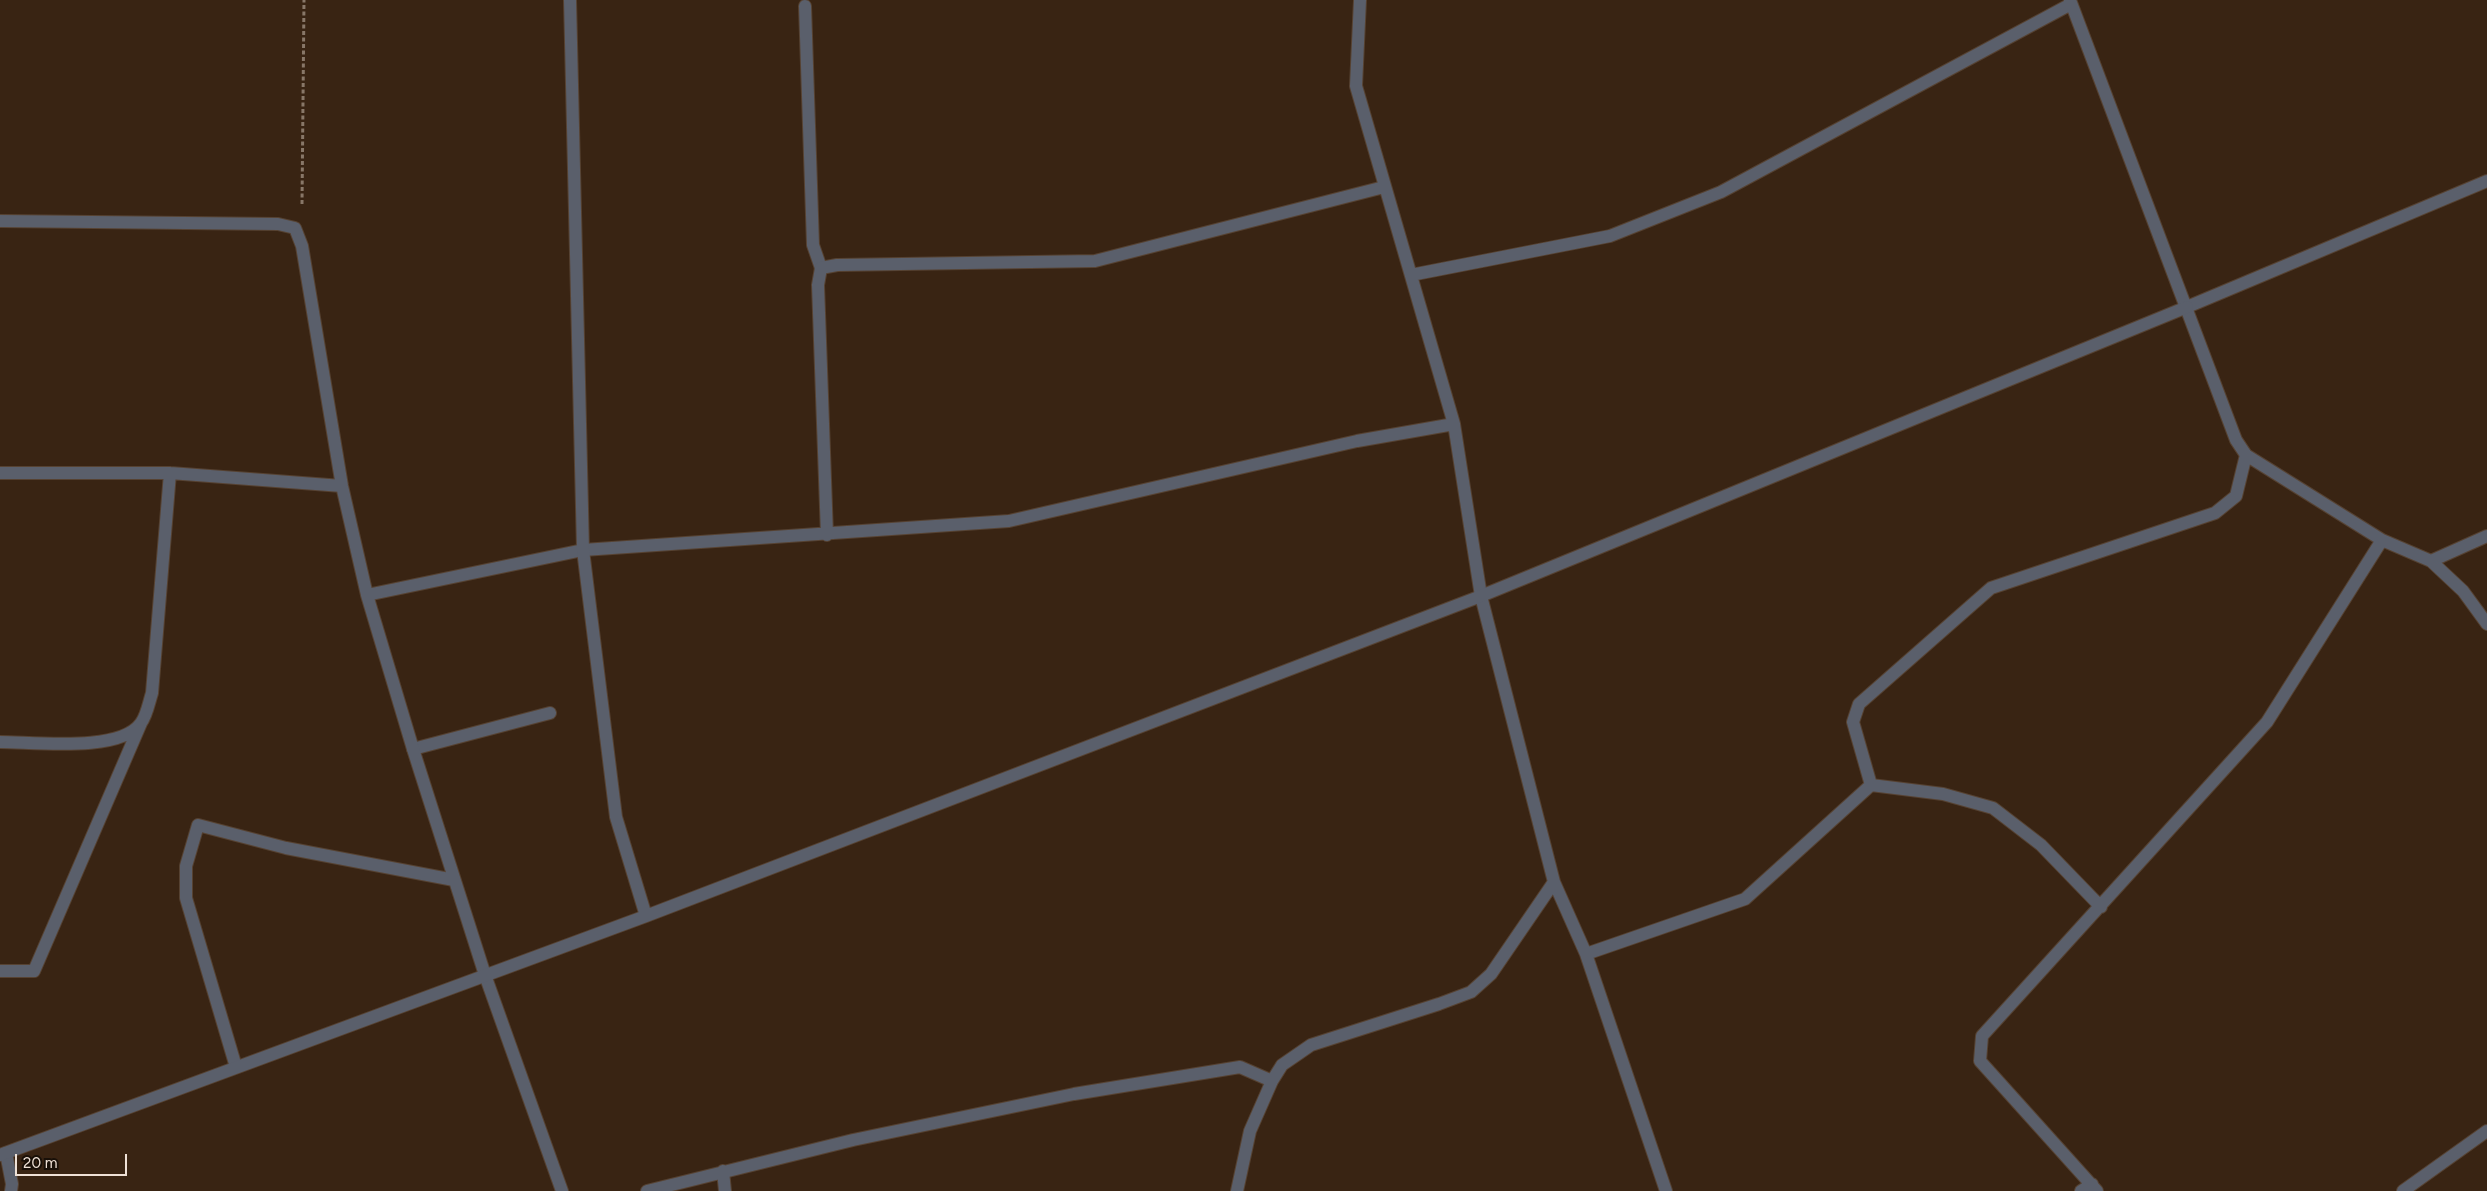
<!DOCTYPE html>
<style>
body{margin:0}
#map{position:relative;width:2487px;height:1191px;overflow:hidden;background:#392413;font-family:Figtree,sans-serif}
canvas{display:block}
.scale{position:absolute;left:15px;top:1154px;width:112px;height:22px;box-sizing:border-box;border:2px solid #efe1d6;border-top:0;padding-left:6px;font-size:15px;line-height:18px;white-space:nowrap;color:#efe1d6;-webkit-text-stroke:4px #191008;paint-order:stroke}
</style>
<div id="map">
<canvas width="2487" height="1191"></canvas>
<div class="scale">20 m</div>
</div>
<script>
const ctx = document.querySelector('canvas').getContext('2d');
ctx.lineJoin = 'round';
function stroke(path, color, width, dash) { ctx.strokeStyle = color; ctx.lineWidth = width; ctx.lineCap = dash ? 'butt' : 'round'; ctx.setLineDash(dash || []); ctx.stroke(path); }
const service = new Path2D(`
 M805,6L813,245L821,268
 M413,749L550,713
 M2403,1191L2487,1131`);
const minor = new Path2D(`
 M1360,0L1356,86L1454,424L1481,596L1554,882L1586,954L1666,1191
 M2070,0L2236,440L2246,455L2382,540L2431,561L2463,591L2487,624
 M0,221L278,224L295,228L302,246L342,486L367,595L413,749L485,975L562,1191
 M1411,275L1610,236L1721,192L2071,4
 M2187,307L2487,181
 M0,473H170L342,486
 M827,535L818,285L821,268L837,265L1095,261L1384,187
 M2431,561L2487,536
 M367,595L583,550L1009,521L1357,441L1454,424
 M0,742C34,742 120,753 141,723C147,715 149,702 152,693L170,473
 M1871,785L1943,794L1993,808L2041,845L2101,907
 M1586,954L1745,899L1871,785L1853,722L1859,704L1991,588L2215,513L2236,496L2246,455
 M0,971H34L141,723
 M236,1067L186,898V866L198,825L286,848L454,880
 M6,1153L12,1184L11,1191
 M723,1171L725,1191
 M647,1191L853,1140L1074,1094L1240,1067L1272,1081
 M1237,1191L1250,1131L1272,1081L1282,1065L1311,1045L1439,1004L1471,992L1491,974L1554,882
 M2081,1191L2092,1184
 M2097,1191L1980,1061L1982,1036L2267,722L2382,540`);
const tertiary = new Path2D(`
 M570,0L583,550L616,817L646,916
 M0,1155L646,916L1481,596L2187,307`);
stroke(service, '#564232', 14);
stroke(minor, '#564232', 14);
stroke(tertiary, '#564232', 14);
stroke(new Path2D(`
 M302,204L304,0`), '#887768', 3, [4, 2.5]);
stroke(service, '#5a5f6b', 12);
stroke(minor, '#5a5f6b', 12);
stroke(tertiary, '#5a5f6b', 12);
</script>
